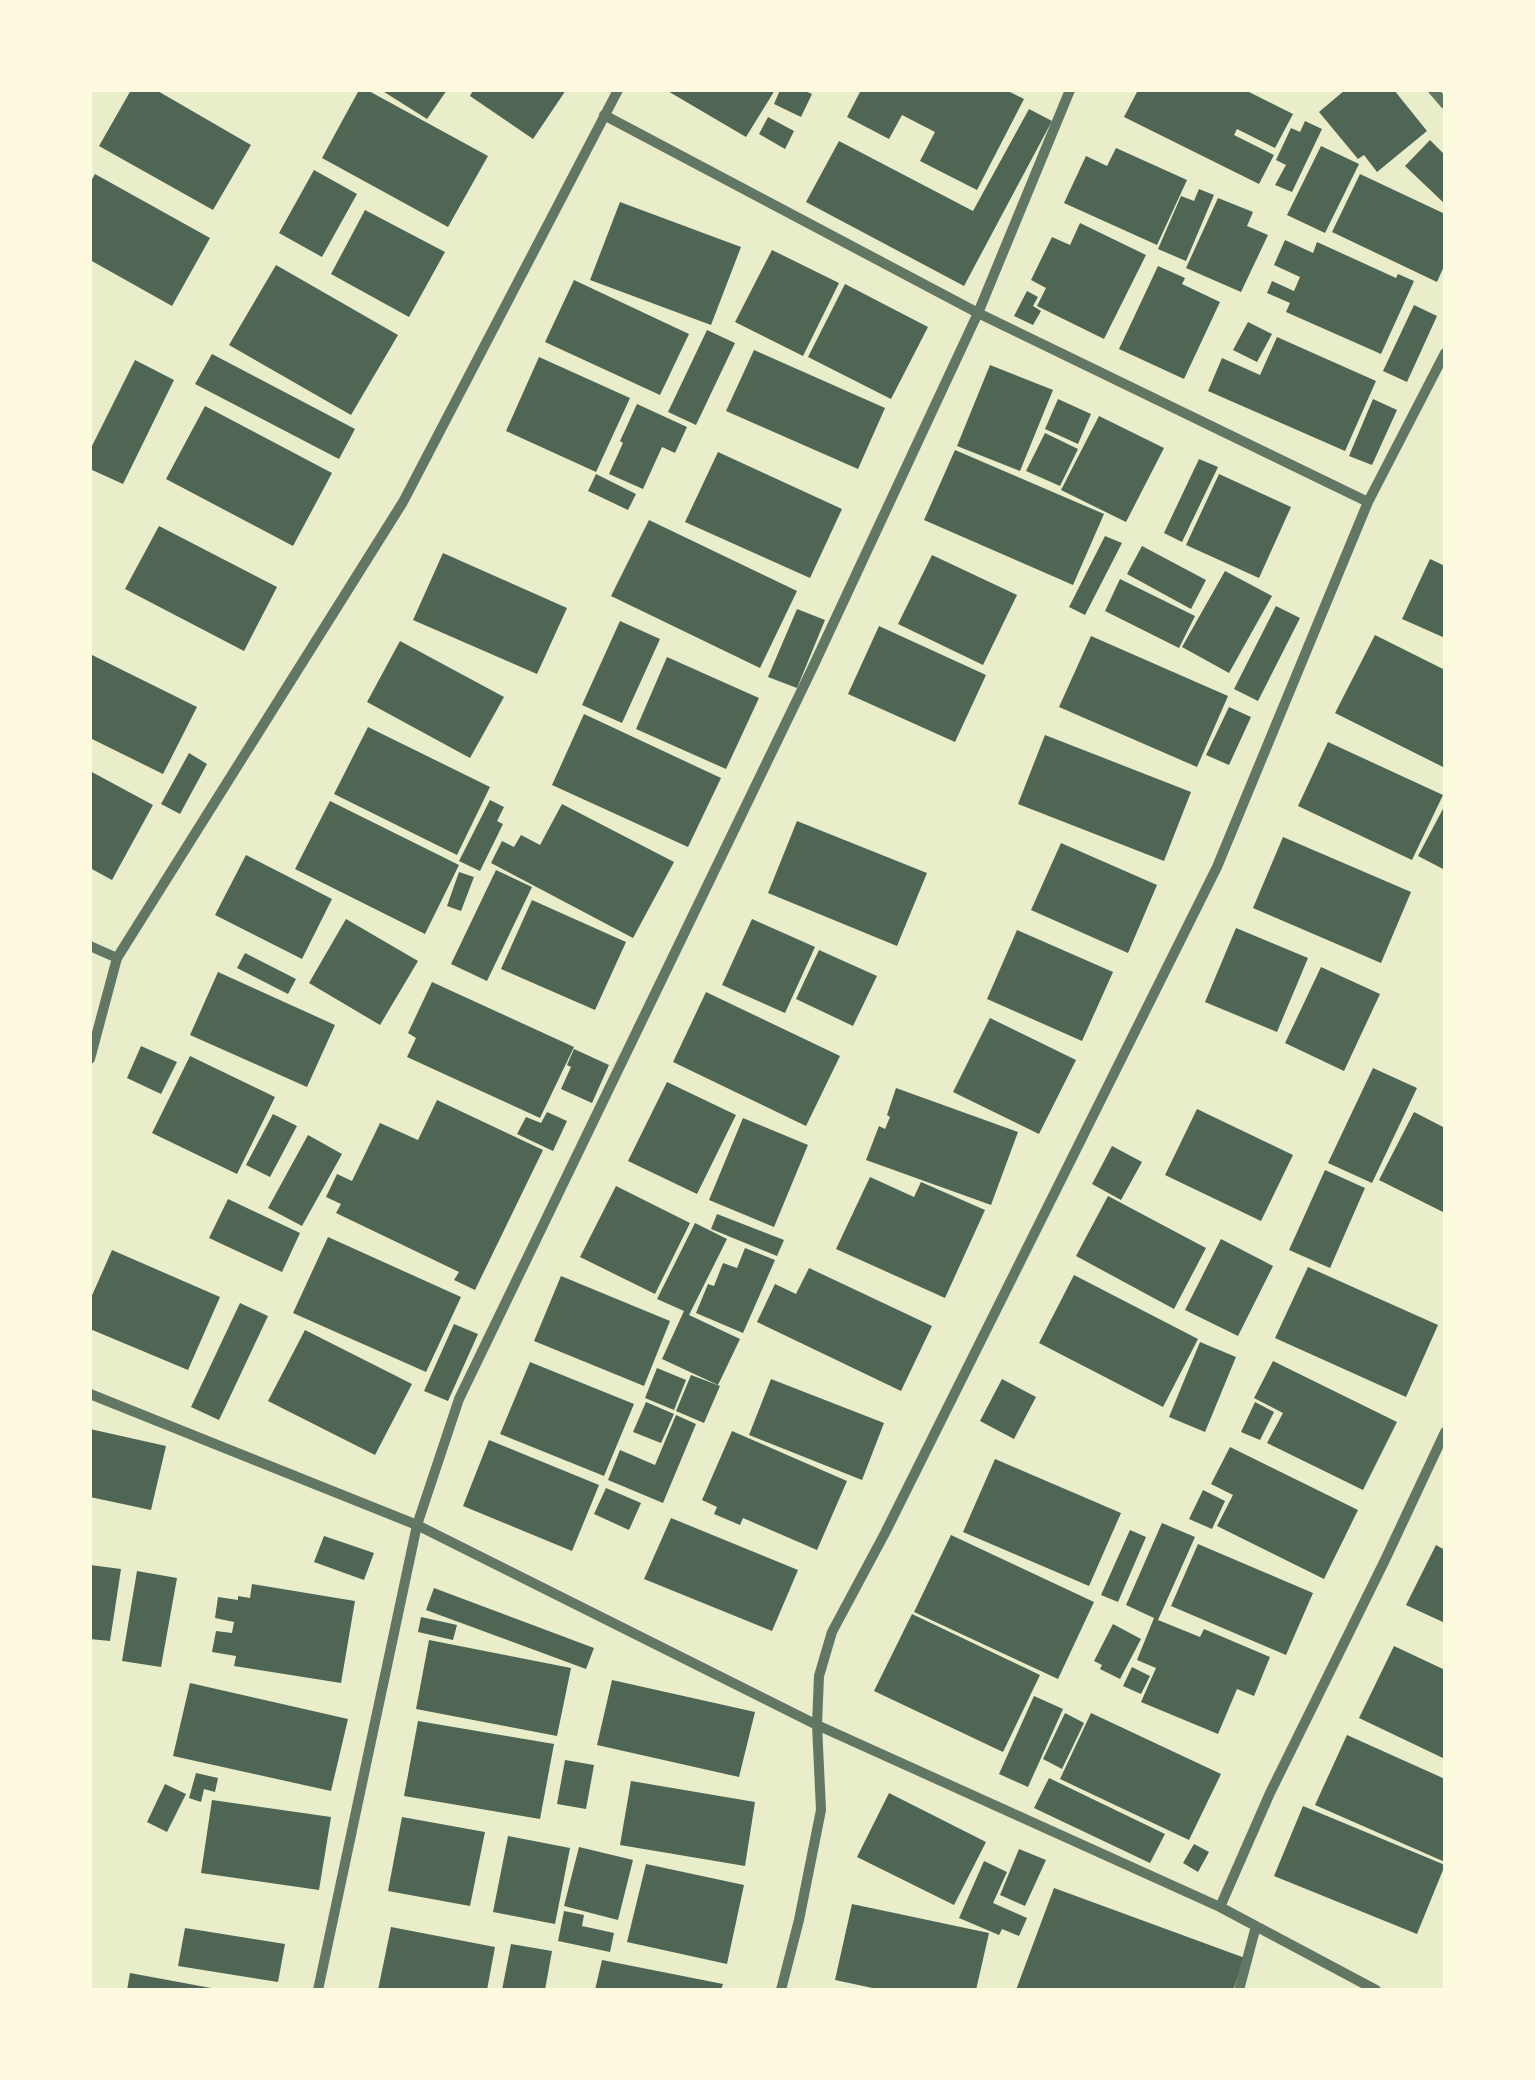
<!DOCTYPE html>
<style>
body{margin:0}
#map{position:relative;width:1535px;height:2080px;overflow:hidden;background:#e9edc9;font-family:"Work Sans",sans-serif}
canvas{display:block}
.frame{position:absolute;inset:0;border:92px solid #fefae0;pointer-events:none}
</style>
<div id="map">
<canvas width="1535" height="2080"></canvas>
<div class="frame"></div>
</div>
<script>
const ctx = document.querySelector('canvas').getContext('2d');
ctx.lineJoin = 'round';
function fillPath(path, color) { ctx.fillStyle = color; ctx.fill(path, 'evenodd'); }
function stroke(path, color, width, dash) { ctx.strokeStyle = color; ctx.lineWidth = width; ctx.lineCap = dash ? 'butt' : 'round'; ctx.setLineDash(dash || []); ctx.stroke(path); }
fillPath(new Path2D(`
 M131,90H156L251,145L213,210L99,146Z
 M359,90H367L488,156L448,227L322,158Z
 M381,90H447L427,119Z
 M473,90H566L533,139L470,96Z
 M666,90H775L746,137Z
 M780,90H803L812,94L801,117L774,104Z
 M861,90H1006L1024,99L977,190L920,161L935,132L902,115L889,139L847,117Z
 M1138,90H1245L1293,114L1275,148L1237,129L1234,135L1274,155L1259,184L1124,117Z
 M1345,90H1394L1427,131L1377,172L1364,155L1358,159L1319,112Z
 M1029,109L1052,121L964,286L806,202L839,141L973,211Z
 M768,117L794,131L785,149L759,134Z
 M1305,121L1322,129L1292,192L1275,185L1286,165L1276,160L1291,128L1300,132Z
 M1430,140L1445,155V204L1405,166Z
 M1321,146L1359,164L1325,233L1287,215Z
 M1116,148L1187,180L1157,245L1064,203L1086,156L1107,166Z
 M314,170L357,194L322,257L279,233Z
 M95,174L210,238L172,306L90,260V183Z
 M1360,174L1445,214V264L1437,282L1332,232Z
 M1199,189L1214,195L1186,261L1158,249L1181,196L1194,201Z
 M1218,198L1253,212L1247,226L1268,235L1241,292L1186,268Z
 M620,202L741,247L711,325L590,280Z
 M365,210L445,252L409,317L331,274Z
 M1080,223L1146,255L1104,339L1037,306L1046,288L1031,280L1052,237L1070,245Z
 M1285,240L1313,253L1317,242L1396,278L1398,274L1414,281L1381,354L1286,312L1290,303L1267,293L1272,281L1294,291L1300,277L1274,265Z
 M772,250L839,283L803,356L735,322Z
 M276,265L398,335L351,415L229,345Z
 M1158,266L1185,278L1182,284L1220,302L1184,379L1119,349Z
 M574,280L689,334L660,395L545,342Z
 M845,284L928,327L891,399L808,357Z
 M1027,291L1038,297L1033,306L1041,311L1033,325L1014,316Z
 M1414,305L1437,316L1407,382L1383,371Z
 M1248,322L1272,334L1257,362L1233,350Z
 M707,330L735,343L696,425L668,412Z
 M1277,337L1376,381L1345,451L1208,391L1222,358L1260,375Z
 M754,350L885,408L858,469L726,411Z
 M212,354L355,429L339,459L195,384Z
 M539,357L630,398L596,472L506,431Z
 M135,360L174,380L123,484L90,469V450Z
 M990,365L1053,390L1020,471L957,446Z
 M1058,399L1091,414L1078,444L1045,429Z
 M1373,399L1397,410L1372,465L1349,456Z
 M637,404L687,427L675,453L662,447L643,489L609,474L623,443L620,441Z
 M205,406L332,473L293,546L166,479Z
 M1099,416L1164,448L1126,522L1061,490Z
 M1045,433L1078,449L1060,486L1026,471Z
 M955,450L1104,514L1073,585L924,520Z
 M718,452L842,509L810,578L685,522Z
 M1199,459L1218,467L1182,542L1164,533Z
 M596,474L636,494L628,510L588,491Z
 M1219,474L1291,507L1259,578L1186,545Z
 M649,520L797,591L760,668L611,596Z
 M159,526L277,587L244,651L125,589Z
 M1105,536L1122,543L1085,615L1069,607Z
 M1142,546L1206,580L1191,609L1127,574Z
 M443,553L567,608L537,674L413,620Z
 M932,555L1017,595L983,665L898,624Z
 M1430,559L1445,566V638L1402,619Z
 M1225,571L1272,596L1229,673L1182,647Z
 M1120,579L1195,616L1179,648L1105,611Z
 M1276,606L1300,618L1258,701L1234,689Z
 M797,609L825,620L797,688L768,677Z
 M620,621L660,639L622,723L582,705Z
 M879,626L986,675L955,742L848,694Z
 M1375,635L1445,670V768L1335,713Z
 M1091,636L1228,696L1197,767L1059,707Z
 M400,641L504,697L470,758L367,702Z
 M90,654L197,707L163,774L90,738Z
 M667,657L759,698L726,769L636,729Z
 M1229,707L1251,717L1229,765L1206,755Z
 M584,714L721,778L688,847L552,785Z
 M368,727L490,787L457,855L334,794Z
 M1045,735L1191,792L1164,861L1018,804Z
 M1328,742L1443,795L1412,860L1298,806Z
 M189,753L207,764L180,814L161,804Z
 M90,771L153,805L112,880L90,868Z
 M490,800L504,807L497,821L503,824L480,871L459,861Z
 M330,801L459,865L425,934L295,869Z
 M562,804L674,862L633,938L491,863L502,841L514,847L521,835L540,845Z
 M1445,805V870L1418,856Z
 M797,821L927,873L897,946L768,893Z
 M1283,837L1411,892L1381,963L1253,908Z
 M1061,843L1157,885L1128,953L1031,910Z
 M246,855L332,899L302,959L215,915Z
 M496,870L532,887L487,981L451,964Z
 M459,872L474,877L461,911L447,906Z
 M532,900L626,942L595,1010L501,969Z
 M346,919L418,961L380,1025L309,983Z
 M752,919L815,947L785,1013L722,985Z
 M1236,928L1308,958L1277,1032L1205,1002Z
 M1017,930L1113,972L1082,1041L987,999Z
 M819,950L877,976L853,1026L796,999Z
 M245,953L296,979L288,994L237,968Z
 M1321,967L1380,994L1344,1071L1285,1043Z
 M218,972L335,1025L307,1087L190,1035Z
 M432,982L574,1047L540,1118L407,1057L416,1038L408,1033Z
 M706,992L840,1056L806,1126L673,1062Z
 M990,1018L1076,1060L1039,1134L953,1092Z
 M141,1046L177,1062L161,1094L127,1078Z
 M574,1049L609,1065L592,1103L561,1089L571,1067L567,1065Z
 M190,1056L275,1097L237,1174L152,1133Z
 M1373,1068L1417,1088L1372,1183L1328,1163Z
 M667,1082L736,1115L697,1194L628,1161Z
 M896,1088L1018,1132L991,1205L866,1160L879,1126L885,1129L890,1117L887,1115Z
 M437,1100L543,1150L475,1290L454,1280L459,1272L336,1213L341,1204L326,1197L337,1174L352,1181L380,1123L418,1140Z
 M1197,1109L1293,1155L1261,1221L1165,1175Z
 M547,1112L567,1121L553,1151L517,1134L526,1117L541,1123Z
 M1414,1112L1445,1128V1213L1379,1180Z
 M273,1114L297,1126L270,1177L246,1165Z
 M743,1118L808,1145L774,1227L709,1200Z
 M308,1135L342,1154L302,1226L268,1208Z
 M1112,1146L1142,1162L1121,1200L1092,1184Z
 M1325,1170L1365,1188L1330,1268L1289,1250Z
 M870,1177L914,1197L921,1182L985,1210L945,1298L836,1249Z
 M616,1186L690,1223L655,1294L580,1257Z
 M1108,1196L1206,1248L1174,1309L1076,1256Z
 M228,1199L300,1233L282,1272L209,1238Z
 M717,1214L784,1240L777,1256L711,1229Z
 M695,1223L727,1239L689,1315L740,1339L718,1385L662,1359L684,1311L657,1299Z
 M328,1237L461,1297L426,1372L293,1313Z
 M1221,1239L1273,1266L1238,1336L1185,1310Z
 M745,1248L775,1260L743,1333L696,1313L708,1284L714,1286L723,1263L737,1268Z
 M112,1250L220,1297L188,1370L90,1329V1300Z
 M1308,1267L1438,1325L1406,1397L1275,1338Z
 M809,1268L932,1326L901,1391L757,1322L775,1284L796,1294Z
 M1074,1275L1198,1339L1163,1407L1039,1343Z
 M561,1276L670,1321L644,1386L534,1341Z
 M240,1303L268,1316L219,1420L191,1407Z
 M454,1324L478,1334L448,1401L424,1391Z
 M305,1330L412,1384L375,1455L268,1401Z
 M1200,1342L1236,1357L1205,1432L1169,1417Z
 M1273,1361L1397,1422L1363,1490L1267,1443L1283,1413L1254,1398Z
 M530,1362L634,1404L604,1476L500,1434Z
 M657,1368L686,1380L674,1410L645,1398Z
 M691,1375L720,1386L704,1423L676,1411Z
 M771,1379L884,1423L862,1480L749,1435Z
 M1002,1379L1036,1397L1014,1439L980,1421Z
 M646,1402L674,1414L661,1443L633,1432Z
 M1255,1402L1274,1412L1260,1440L1241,1432Z
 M676,1415L696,1424L663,1503L608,1480L620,1450L655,1465Z
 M90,1429L166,1446L151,1510L90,1497Z
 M732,1431L847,1481L817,1550L743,1518L740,1525L714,1514L717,1507L702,1500Z
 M489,1440L599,1485L572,1551L463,1506Z
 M1230,1447L1358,1510L1324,1579L1217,1526L1233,1495L1211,1484Z
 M995,1459L1121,1513L1089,1586L963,1532Z
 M606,1488L641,1503L629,1530L594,1514Z
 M1203,1490L1225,1501L1212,1529L1189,1519Z
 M671,1518L798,1570L772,1631L644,1579Z
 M1162,1523L1195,1537L1158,1620L1200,1637L1204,1629L1270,1657L1254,1696L1237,1689L1218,1734L1141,1702L1156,1668L1137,1660L1154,1618L1126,1605Z
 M1130,1530L1146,1537L1118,1602L1101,1595Z
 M951,1535L1094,1602L1058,1679L914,1612Z
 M324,1536L374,1553L364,1580L314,1562Z
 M1198,1544L1313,1593L1286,1655L1171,1606Z
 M1436,1545L1445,1550V1623L1406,1605Z
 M90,1565L121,1569L110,1641L90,1639Z
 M137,1571L177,1578L161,1667L122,1661Z
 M252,1584L355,1601L341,1683L234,1666L236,1656L212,1652L216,1631L232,1633L234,1622L215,1618L218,1597L238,1600V1596L250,1598Z
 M434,1588L594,1648L586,1669L426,1610Z
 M912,1614L1040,1675L1003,1752L874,1691Z
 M421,1617L457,1625L453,1640L418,1632Z
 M1113,1624L1141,1639L1120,1679L1100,1669L1102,1665L1094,1661Z
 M429,1640L571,1668L557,1736L416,1709Z
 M1394,1646L1445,1670V1759L1359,1718Z
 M1132,1667L1150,1676L1141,1694L1123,1686Z
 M612,1680L755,1712L739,1777L597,1745Z
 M190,1683L348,1719L331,1791L173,1756Z
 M1034,1696L1063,1709L1028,1787L999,1774Z
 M1065,1713L1084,1723L1062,1769L1043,1759Z
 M1091,1713L1221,1774L1189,1840L1060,1779Z
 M418,1721L554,1744L540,1819L404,1796Z
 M1347,1735L1445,1779V1862L1315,1805Z
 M565,1760L594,1765L586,1809L557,1804Z
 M196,1773L218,1778L215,1792L204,1789L201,1802L189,1798Z
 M1049,1778L1165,1834L1150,1863L1034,1808Z
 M631,1781L755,1802L745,1866L620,1845Z
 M165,1784L186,1794L167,1832L147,1822Z
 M889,1793L986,1842L954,1905L857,1857Z
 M212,1800L331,1817L319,1890L201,1873Z
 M1303,1806L1445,1865L1417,1934L1274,1876Z
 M402,1817L485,1832L470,1906L388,1891Z
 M508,1836L570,1848L555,1924L493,1912Z
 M1194,1844L1209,1852L1198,1872L1183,1863Z
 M579,1847L633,1860L618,1920L564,1906Z
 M1019,1849L1046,1860L1025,1906L1000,1895Z
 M984,1861L1007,1872L993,1903L1027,1918L1019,1936L1002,1929L999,1935L959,1918Z
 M646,1864L744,1885L727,1964L627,1942Z
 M1054,1888L1245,1958L1233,1990H1016Z
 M852,1904L989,1933L976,1990H882L835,1980Z
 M564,1911L584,1915L582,1926L614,1933L610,1952L558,1941Z
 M391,1927L495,1947L487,1990H378Z
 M185,1928L285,1944L278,1982L178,1966Z
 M511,1944L552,1951L545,1990H502Z
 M602,1960L723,1984L721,1990H595Z
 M130,1973L211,1988V1990H127Z`), '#4f6655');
stroke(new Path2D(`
 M1433,90L1445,104
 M604,115L978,313L1368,502
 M90,946L117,958
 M90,1059L117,958L403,502L618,90
 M90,1394L417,1525L817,1725L1220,1907L1376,1990
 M1220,1907L1270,1793L1385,1560L1445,1432
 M318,1990L417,1525L459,1399L811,671L978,313L1070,90
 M781,1990L799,1920L821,1810L817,1725L819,1676L832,1632L885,1533L1217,867L1368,502L1445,353
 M1239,1990L1256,1926`), '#617663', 10);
</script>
